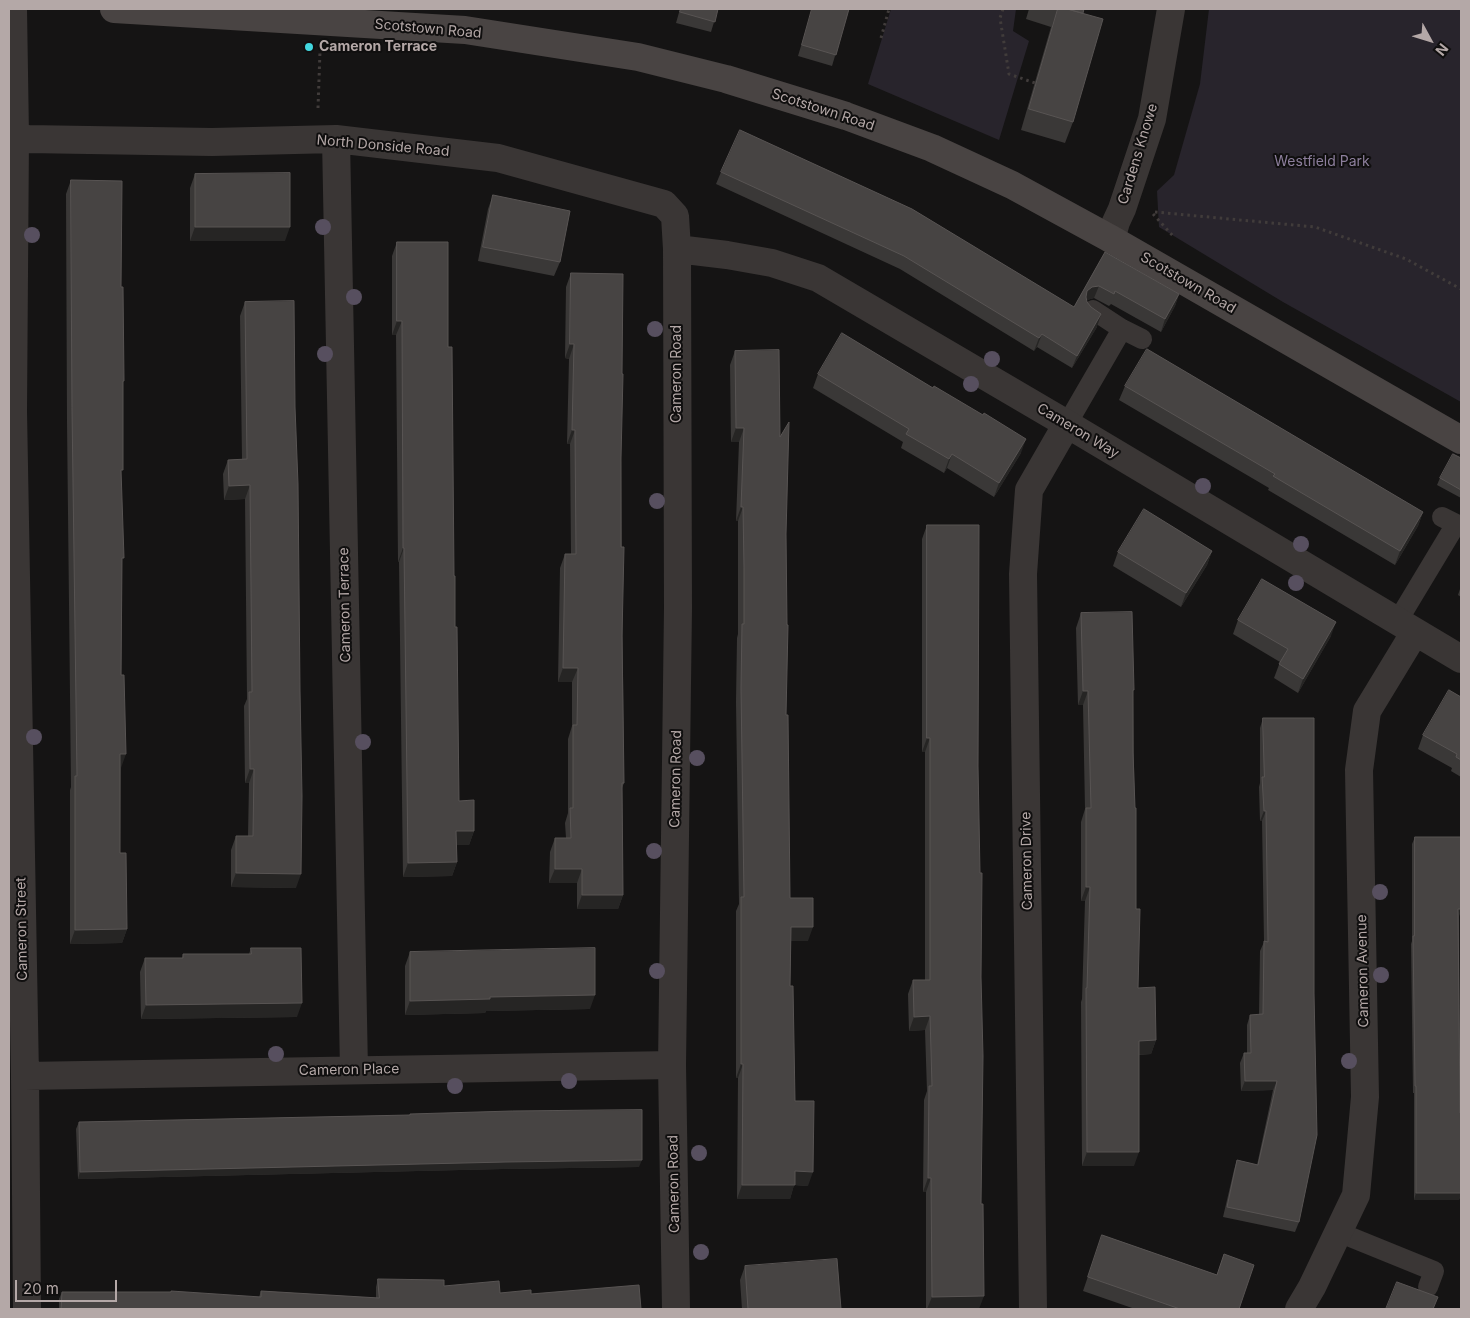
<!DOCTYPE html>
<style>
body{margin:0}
#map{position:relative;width:1470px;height:1318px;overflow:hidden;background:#151414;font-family:Inter,sans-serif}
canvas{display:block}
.frame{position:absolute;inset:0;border:10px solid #b4a8a7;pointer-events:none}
.north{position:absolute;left:1405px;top:15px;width:50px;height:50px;-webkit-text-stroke:4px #100f0f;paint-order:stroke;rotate:129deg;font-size:14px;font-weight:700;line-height:20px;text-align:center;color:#b4a8a7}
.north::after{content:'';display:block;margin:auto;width:18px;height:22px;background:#b4a8a7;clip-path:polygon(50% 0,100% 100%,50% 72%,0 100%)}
.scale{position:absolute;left:15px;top:1280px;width:102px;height:22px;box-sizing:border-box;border:2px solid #b4a8a7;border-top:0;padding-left:6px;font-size:15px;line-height:18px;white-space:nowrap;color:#b4a8a7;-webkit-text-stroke:4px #100f0f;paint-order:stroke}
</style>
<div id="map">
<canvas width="1470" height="1318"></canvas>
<div class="frame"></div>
<div class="north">N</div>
<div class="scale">20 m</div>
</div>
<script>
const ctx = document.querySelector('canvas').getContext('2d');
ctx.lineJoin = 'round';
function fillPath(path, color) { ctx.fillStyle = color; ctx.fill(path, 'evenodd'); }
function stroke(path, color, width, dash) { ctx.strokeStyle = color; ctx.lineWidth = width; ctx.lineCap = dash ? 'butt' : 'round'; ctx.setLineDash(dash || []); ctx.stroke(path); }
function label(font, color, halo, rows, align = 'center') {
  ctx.font = font + ' Inter,sans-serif'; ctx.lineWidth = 4; ctx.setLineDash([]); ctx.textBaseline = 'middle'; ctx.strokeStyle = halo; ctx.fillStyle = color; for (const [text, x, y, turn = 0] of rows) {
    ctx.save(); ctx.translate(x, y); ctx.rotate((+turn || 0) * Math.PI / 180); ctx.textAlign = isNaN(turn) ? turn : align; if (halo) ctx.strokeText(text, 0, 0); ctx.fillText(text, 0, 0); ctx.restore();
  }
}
fillPath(new Path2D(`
 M891,9H1016L1013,31L1029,41L999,140L868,84Z
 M1209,9H1461V402L1283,302L1159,227L1157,191L1174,175L1200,84Z`), '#28242c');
stroke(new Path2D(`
 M1003,9L1000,18L1009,74L1035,83
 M881,38L889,9
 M318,108L320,51
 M1155,212L1315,227L1406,259L1461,289
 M1153,214L1174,237`), '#413c3b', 3, [2.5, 4]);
stroke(new Path2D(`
 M1093,310L1122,329L1142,339
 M1067,424L1122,329
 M1397,622L1456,524L1442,517
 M1338,1232L1434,1271L1428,1287`), '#3a3635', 20);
stroke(new Path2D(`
 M13,9L15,136L13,411L25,1076L27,1309
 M9,133L27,139L212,142L336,139L498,158L664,204L675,216L677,249L678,608L672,1065L676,1309
 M336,139L354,1070
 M1111,239L1116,222L1122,209L1152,119L1171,9
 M677,249L727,255L772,263L818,278L1067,424L1461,659
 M25,1076L672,1065
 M1033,1309L1023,574L1029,490L1067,424
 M1299,1309L1312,1287L1356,1195L1365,1097L1359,770L1367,711L1415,632`), '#3a3635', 28);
stroke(new Path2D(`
 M114,9L465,30L638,57L726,79L846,116L932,148L1012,185L1111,239L1461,440`), '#494443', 28);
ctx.fillStyle = '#574f5f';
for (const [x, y] of [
 [323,227],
 [32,235],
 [354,297],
 [655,329],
 [325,354],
 [992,359],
 [971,384],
 [1203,486],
 [657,501],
 [1301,544],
 [1296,583],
 [34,737],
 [363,742],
 [697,758],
 [654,851],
 [1380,892],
 [657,971],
 [1381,975],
 [276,1054],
 [1349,1061],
 [569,1081],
 [455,1086],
 [699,1153],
 [701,1252]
]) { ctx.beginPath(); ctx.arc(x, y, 8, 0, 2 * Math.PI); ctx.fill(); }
fillPath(new Path2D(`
 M680,9H718L711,32L676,23Z
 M812,9H849L832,66L798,56Z
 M1029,9H1084L1083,13L1073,122L1065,143L1021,130L1051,27L1026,19Z
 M721,172L1074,307L1105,252L1179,294L1175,306L1161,332L1111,304L1109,306L1094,298L1087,300H1086L1087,302L1091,307L1097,327L1072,368L1037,347L1034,351L900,269L716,184Z
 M195,174L285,241H190V188Z
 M71,180L121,287L123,384L121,475L122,563L120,853L127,929L122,943L70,944V790L71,787L67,422L66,194Z
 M493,195L560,262L554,276L478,261L488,209Z
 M397,242L448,347L459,801L474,831L469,845H457V862L452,876L403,877L399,562H398L396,335H392V256Z
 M571,273L621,458L624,783L622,788L623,895L618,909H577V883H549L550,852L555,838H566L565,823L568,813V739L572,726V682H558L560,568L565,554H571L570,444H567L569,359L565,358L566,287Z
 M245,302L296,888L231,887V850L236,836H248L249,783H245L244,706L247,699L245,499L224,500L223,474L228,460L242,459L240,316Z
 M735,351L780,437L786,534V715L790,898L808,941H791L790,986L795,1101L808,1186L794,1185L790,1199H737L738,1078H736V911L739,904L736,702L737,638L738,634V521H736L739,442H731L730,365Z
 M818,374L1021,453L994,497L947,468L944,473L901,448L903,442L813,388Z
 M1125,386L1423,512L1418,526L1395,565L1268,490L1269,488L1119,400Z
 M1461,458V498L1437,485L1440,478Z
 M927,525L979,1309H926V1192H923L924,1100L927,1091L925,1030L909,1031L908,994L913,980H925V752H922V539Z
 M1212,551L1207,565L1181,607L1113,566L1118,552Z
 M1461,586V597L1458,595Z
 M1081,613L1133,694L1136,909L1138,988L1156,1040L1151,1054L1139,1055L1134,1166H1082L1081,1002L1082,999L1085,901H1081V822L1085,809L1083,705H1078L1076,628Z
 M1238,620L1331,636L1298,693L1274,678L1280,662L1233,634Z
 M1461,697V777L1451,771L1452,768L1418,749L1423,735Z
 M1263,718L1299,1222L1295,1232L1223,1217L1234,1170L1237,1160L1257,1165L1273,1090L1241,1091L1240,1063L1244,1053H1247V1025L1250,1015H1259L1260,951L1264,942L1262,821H1260L1259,787L1260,783V728Z
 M1415,837L1461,909L1459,916L1460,1113H1461V1194L1459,1200H1414V1093H1413L1411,944L1412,941V844Z
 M251,948L297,1017L141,1019L140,972L145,958H182L183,954H249Z
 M410,952L590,1009L486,1011L485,1013L405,1015V966Z
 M79,1122L639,1167L503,1169L78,1179L76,1129Z
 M1102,1235L1217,1275L1224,1254L1239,1309H1135L1083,1291Z
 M745,1266L841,1309H742L740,1280Z
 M378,1279L444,1286L500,1293L531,1294L641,1309H59V1299L62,1292L259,1297L261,1291L376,1298V1287Z`), '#3a3837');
fillPath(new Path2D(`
 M195,227H290L285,241H190Z
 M1099,286L1094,298L1087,300L1083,304L1087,291L1092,287Z
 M1179,294L1175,306L1161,332L1165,319Z
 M1101,314L1097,327L1072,368L1077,356Z
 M397,321H402L396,335H392Z
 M1042,334L1037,347L1034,351L1039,338Z
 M570,344H574L569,359L565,358Z
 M736,428H744L739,442H731Z
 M572,430H575L570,444H567Z
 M1026,439L1021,453L994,497L999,483Z
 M952,454L947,468L944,473L949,459Z
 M250,485L245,499L224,500L229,486Z
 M741,507H743L738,521H736Z
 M1423,512L1418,526L1395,565L1400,551Z
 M403,548H404L399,562H398Z
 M1212,551L1207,565L1181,607L1186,593Z
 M1336,622L1331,636L1298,693L1303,679Z
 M563,668H578L572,682H558Z
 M1083,691H1088L1083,705H1078Z
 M927,738H930L925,752H922Z
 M120,754H126L121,768Z
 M250,769H254L249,783H245Z
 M1264,811H1266L1262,821H1260Z
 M456,831H474L469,845H451Z
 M457,862L452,876L403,877L408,863Z
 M555,869H582L577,883H549Z
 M236,873L301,874L296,888L231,887Z
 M1086,887H1090L1085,901H1081Z
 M582,895H623L618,909H577Z
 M1458,909H1461L1459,916Z
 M791,927H813L808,941H786Z
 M127,929L122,943L70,944L75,930Z
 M595,995L590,1009L486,1011L485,1013L405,1015L410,1001L490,997Z
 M302,1003L297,1017L141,1019L146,1005Z
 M930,1016L925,1030L909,1031L914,1017Z
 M1156,1040L1151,1054L1134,1055L1139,1041Z
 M741,1064H743L738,1078H736Z
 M1245,1081H1277L1273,1090L1241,1091Z
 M1087,1152H1139L1134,1166H1082Z
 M642,1160L639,1167L503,1169L78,1179L80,1172L506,1162Z
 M795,1171L813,1172L808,1186L794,1185L790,1199H737L742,1185Z
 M928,1178H931L926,1192H923Z
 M1416,1193H1461L1459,1200H1414Z
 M984,1296L979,1309H927L932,1297Z`), '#262524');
const building = new Path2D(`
 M681,9H718L715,22L680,12Z
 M812,9H849L836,55L802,45Z
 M1058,9H1067L1103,19L1073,122L1029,109Z
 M1068,9H1084L1083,13Z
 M740,130L912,209L1074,307L1105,252L1179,294L1165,319L1115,291L1114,294L1099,286L1092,287L1087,291L1086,297L1087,302L1091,307L1101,314L1077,356L1042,334L1039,338L904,256L721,172Z
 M290,173V227H195V174Z
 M71,180L122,181L121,287H123L124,381H123V470H121L124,558H122L121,675H124L126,754H120V853H126L127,929L75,930V776H77L72,408Z
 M493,195L570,211L560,262L483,247Z
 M397,242H448V347H452L454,576H455V627H457L459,801L474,800V831H456L457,862L408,863L404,548H403L402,321H397Z
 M571,273L623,274L622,374H623L621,458V547H624L622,636L624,783H622L623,895H582V869H555V838H571L570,808H573V725H577L578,668H563L565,554H576L575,430H572L574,344H570Z
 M294,301L295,407L298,484L300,691L302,796L301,874L236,873V836H253L254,769H250L249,692H252L250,485L229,486L228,460L247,459L245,302Z
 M842,333L933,388L934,386L983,415L984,413L1026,439L999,483L952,454L949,459L906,434L909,429L818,374Z
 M1147,349L1423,512L1400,551L1273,476L1275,474L1125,386Z
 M779,350L780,437L789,422L786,534L787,625H788L786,715H788L790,898H813V927H791L790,986H793L795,1101H814L813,1172L795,1171V1185H742L743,1064H741V897H744L741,688L742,624H744V568L743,507H741L744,428H736L735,351Z
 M1453,454L1461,458V490L1440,478Z
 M1144,509L1212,551L1186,593L1118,552Z
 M927,525H979L978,766L980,873H982L981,977L983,1056L981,1204H983L984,1296L932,1297L931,1178H928L929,1086H932L930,1016L914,1017L913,980H930V738H927Z
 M1262,579L1336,622L1303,679L1279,664L1288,649L1238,620Z
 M1132,612L1134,690H1133V752L1135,808H1136V909H1140L1138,988L1155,987L1156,1040L1139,1041V1152H1087L1086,988H1087L1090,887H1086V808H1091L1088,691H1083L1081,613Z
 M1449,690L1461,697V760L1456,757L1457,754L1423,735Z
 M1263,718H1314V993L1317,1135L1299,1222L1227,1207L1237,1160L1258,1165L1277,1081H1245L1244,1053H1251L1250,1015L1263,1014L1264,941L1268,942L1266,811H1264L1262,777H1264Z
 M1415,837H1461V909H1458L1460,1113H1461V1193H1416V1086H1415L1413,936H1414Z
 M251,948H301L302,1003L146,1005L145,958H183V954H251Z
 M595,948V995L490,997V999L410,1001V952Z
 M642,1110V1160L506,1162L80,1172L79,1122L410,1115V1114L512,1111Z
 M1102,1235L1217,1275L1224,1254L1254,1265L1239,1309H1180L1088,1277Z
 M837,1259L841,1309H748L745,1266Z
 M378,1279L444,1280V1286L499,1281L500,1293L531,1290V1294L639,1285L641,1309H61L62,1292H171V1291L261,1297V1291L379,1298Z
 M1397,1282L1438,1297L1433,1309H1386Z`);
fillPath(building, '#474443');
stroke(building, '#585453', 1);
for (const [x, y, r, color] of [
 [309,47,5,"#42d7df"]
]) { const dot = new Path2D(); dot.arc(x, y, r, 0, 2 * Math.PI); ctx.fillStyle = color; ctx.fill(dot); stroke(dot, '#100f0f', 2); }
label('14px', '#b4a8a7', '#100f0f', [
 ["Scotstown Road",428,29,5],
 ["Scotstown Road",823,110,18],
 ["North Donside Road",383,146,5],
 ["Cardens Knowe",1138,154,-73],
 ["Scotstown Road",1188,283,30],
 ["Cameron Road",677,374,-90],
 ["Cameron Way",1078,431,31],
 ["Cameron Terrace",345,605,-91],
 ["Cameron Road",676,779,-89],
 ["Cameron Drive",1027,861,-91],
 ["Cameron Street",22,929,-91],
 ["Cameron Avenue",1363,971,-91],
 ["Cameron Place",349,1070,-1],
 ["Cameron Road",674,1184,-91]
]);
label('bold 14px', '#b4a8a7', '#100f0f', [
 ["Cameron Terrace",319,47]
], 'left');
label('14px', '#8d7f9d', '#100f0f', [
 ["Westfield Park",1322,162]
]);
</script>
